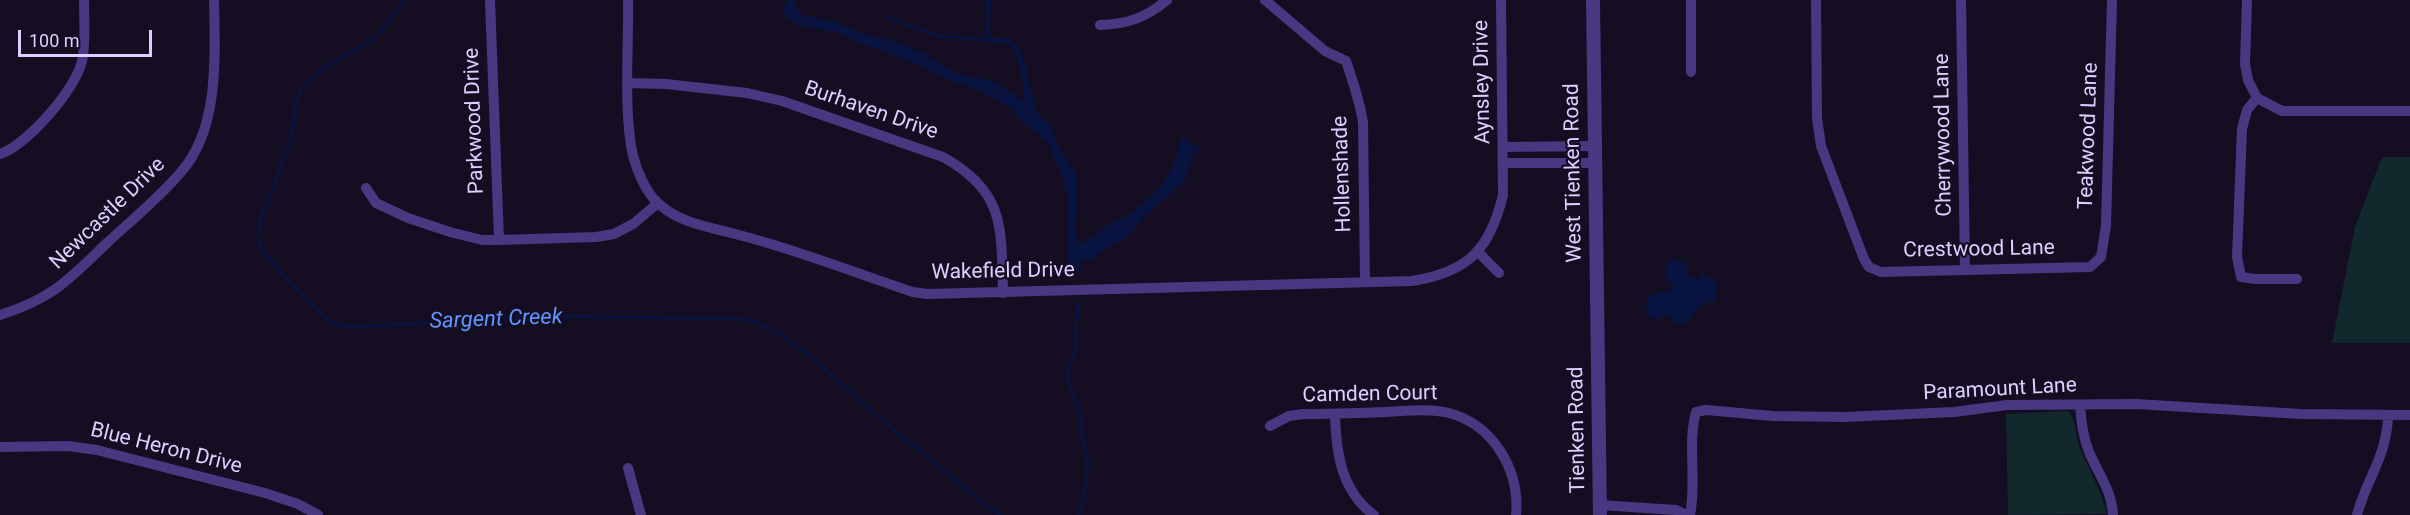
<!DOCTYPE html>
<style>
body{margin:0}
#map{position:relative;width:2410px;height:515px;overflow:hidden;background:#150e23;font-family:Roboto,sans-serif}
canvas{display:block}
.scale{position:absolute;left:18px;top:30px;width:134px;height:27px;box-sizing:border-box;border:3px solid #ddcfff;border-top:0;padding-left:8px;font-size:18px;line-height:21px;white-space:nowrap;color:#ddcfff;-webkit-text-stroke:4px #150e23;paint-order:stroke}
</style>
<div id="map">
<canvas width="2410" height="515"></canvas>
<div class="scale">100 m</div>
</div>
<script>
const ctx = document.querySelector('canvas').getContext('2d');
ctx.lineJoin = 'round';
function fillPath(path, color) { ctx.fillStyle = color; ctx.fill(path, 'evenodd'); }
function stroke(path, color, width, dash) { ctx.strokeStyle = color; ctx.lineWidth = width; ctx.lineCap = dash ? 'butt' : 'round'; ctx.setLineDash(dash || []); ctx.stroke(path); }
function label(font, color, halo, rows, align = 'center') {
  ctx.font = font + ' Roboto,sans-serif'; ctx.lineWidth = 4.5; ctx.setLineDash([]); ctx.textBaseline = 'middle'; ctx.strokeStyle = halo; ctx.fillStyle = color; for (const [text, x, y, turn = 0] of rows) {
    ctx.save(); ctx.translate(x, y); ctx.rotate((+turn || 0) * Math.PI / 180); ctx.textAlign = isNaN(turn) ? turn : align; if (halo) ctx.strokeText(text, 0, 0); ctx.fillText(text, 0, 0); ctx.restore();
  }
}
fillPath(new Path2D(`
 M2382,157H2410V343H2332L2355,227Z
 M2068,411C2077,422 2075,435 2080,448C2089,470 2101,490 2107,514L2008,515L2006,414Z`), '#11292d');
fillPath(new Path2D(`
 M788,0H796L795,6L802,15L833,21L863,34L894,41L923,53L958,74L992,81L1026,102C1022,90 1021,51 1009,45C1003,42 993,43 986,42L984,40L986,0H991L989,37L1007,39L1017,45L1025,63L1036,112L1053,128L1056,142L1078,177L1076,230L1078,244L1087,241L1107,225L1129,215L1160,187L1173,167L1180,142L1185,135V139L1202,150L1194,153L1184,182L1144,217L1128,236L1101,252L1095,258L1082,260L1079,273H1076L1068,265V202L1063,177L1048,143L1023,122L1010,107L976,89L946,79L910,61L853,41L839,33L802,26L786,18L783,9Z
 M1669,259H1679L1687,266L1688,277L1699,279L1700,274L1705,273L1706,276L1717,282L1716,301C1709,302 1703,303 1698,308C1689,319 1689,327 1671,321L1668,315L1656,320L1648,315L1645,304L1649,295L1671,290V283L1666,280L1665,268Z`), '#091340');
stroke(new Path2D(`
 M404,0L378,36L316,74L301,89L295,104L292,137L261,218C260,226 257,234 259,242C263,256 315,309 328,320L335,324L352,327L542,316L744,319C795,332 847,392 888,425C920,451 953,477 984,505L1000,515
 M887,17L939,36L984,40
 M1078,302L1075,350L1068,368V380L1081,415V430L1088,463L1086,485L1079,515`), '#091340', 3);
stroke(new Path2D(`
 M490,0L499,240
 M628,0C629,47 623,111 633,156C637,171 646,193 659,204C681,224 711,227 739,235C798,250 855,273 913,292L927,294L1412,281C1469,272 1490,249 1503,195L1501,0
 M1265,0L1325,51L1346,61C1353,82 1360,101 1363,123L1365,282
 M1816,0L1817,118L1821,146L1864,259L1869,267L1881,272L2090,267L2101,257L2106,226L2112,0
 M1961,0L1965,270
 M2247,0L2245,64L2248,80L2257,98L2282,111H2410
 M1100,25C1127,24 1146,18 1167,0
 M1691,72V0
 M629,83L666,84L747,93L782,101L943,157C1006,192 1001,228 1003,293
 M2257,98L2247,110L2242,129L2237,257L2241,277L2256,279H2297
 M1503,147L1595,146
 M0,154C27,145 76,89 82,61C86,42 84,20 84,0
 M1503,163H1595
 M366,188L376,203L408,218L450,232L482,240H499L596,237L614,234L633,224L658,203
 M1477,251L1499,273
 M0,315C54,298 69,279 108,242C133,219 160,197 181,172C220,128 215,54 214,0
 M2080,405C2081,422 2083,437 2089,452C2098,473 2112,491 2113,515
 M1335,414C1336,452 1341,491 1374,515
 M1270,426L1289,416L1303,414C1330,414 1358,413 1385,412C1406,411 1429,408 1449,413C1494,425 1520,471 1516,515
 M0,447L68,446L97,450L265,493L298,504L318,515
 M628,468L641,515
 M1600,505L1676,510L1686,515
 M1690,515C1697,481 1687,444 1696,412L1706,410L1773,416L1845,417L1954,412L2007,405L2136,404L2301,414L2410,415
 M2357,515C2367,477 2387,457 2388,415`), '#483882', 10);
stroke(new Path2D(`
 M1593,0L1600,515`), '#483882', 14);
label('21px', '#ddcfff', '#150e23', [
 ["Aynsley Drive",1483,82,-91],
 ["Burhaven Drive",871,111,19],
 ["Parkwood Drive",475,121,-92],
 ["Cherrywood Lane",1944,135,-91],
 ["Teakwood Lane",2089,136,-88],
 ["West Tienken Road",1574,173,-91],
 ["Hollenshade",1343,174,-92],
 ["Newcastle Drive",108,214,-44],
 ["Crestwood Lane",1979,250,-1],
 ["Wakefield Drive",1003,272,-1],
 ["Paramount Lane",2000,390,-3],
 ["Camden Court",1370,395,-1],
 ["Tienken Road",1578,430,-91],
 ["Blue Heron Drive",166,449,14]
]);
label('italic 22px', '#5d97ff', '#150e23', [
 ["Sargent Creek",496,320,-2]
]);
</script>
